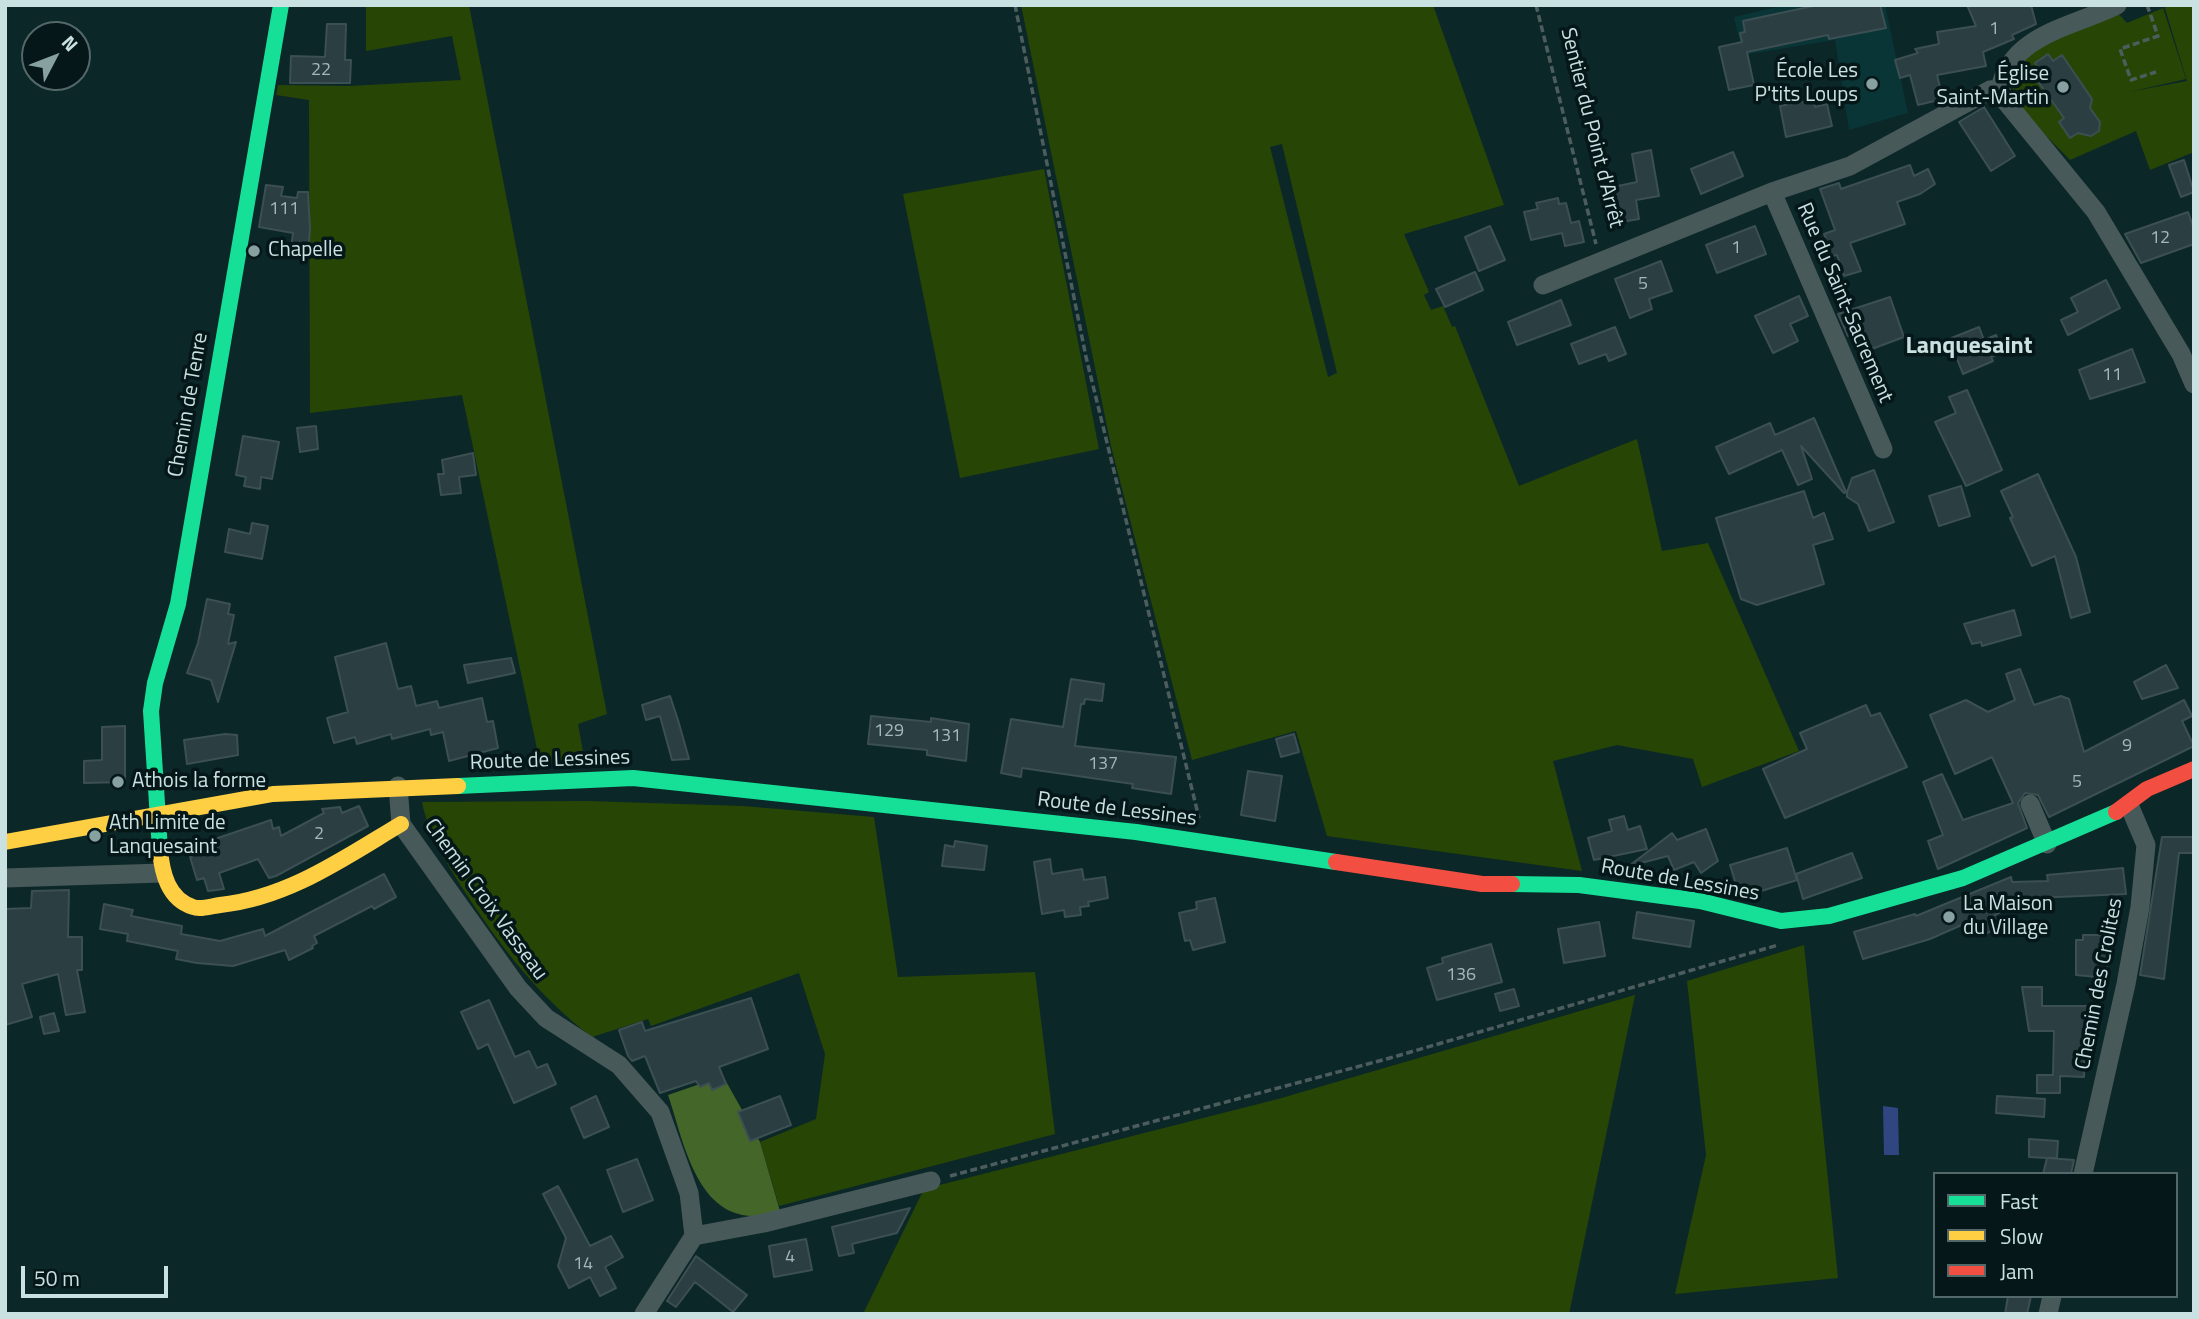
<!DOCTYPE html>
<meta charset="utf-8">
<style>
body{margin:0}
#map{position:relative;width:2199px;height:1319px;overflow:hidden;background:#0c2728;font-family:"Titillium Web",sans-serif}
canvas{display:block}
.frame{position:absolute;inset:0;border:7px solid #c9e1e1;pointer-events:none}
.legend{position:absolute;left:1933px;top:1172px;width:245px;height:126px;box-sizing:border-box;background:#051718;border:2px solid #536868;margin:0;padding:9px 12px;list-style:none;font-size:21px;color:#c9e1e1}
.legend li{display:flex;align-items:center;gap:14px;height:35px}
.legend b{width:35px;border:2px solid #536868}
.north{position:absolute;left:21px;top:21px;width:70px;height:70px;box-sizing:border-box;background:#051718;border:2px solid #536868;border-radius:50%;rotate:48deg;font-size:19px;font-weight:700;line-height:28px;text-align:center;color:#c9e1e1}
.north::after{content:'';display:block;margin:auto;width:24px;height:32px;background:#87a0a0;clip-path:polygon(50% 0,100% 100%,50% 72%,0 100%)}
.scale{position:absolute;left:21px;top:1266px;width:147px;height:32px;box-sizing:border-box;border:4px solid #c9e1e1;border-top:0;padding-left:9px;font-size:21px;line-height:24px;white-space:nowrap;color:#c9e1e1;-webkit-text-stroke:5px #051718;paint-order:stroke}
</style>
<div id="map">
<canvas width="2199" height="1319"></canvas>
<div class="frame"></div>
<ul class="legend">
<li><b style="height:9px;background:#16e098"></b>Fast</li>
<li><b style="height:9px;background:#ffcf43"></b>Slow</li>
<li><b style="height:9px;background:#f24e42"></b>Jam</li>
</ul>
<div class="north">N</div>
<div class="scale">50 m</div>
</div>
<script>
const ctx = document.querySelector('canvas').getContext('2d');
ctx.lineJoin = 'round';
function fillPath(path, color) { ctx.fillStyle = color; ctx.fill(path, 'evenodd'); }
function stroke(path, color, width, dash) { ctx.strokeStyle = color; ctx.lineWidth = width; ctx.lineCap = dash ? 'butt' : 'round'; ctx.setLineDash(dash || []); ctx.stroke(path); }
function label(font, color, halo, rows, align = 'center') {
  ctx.font = font + ' "Titillium Web",sans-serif'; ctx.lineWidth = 7; ctx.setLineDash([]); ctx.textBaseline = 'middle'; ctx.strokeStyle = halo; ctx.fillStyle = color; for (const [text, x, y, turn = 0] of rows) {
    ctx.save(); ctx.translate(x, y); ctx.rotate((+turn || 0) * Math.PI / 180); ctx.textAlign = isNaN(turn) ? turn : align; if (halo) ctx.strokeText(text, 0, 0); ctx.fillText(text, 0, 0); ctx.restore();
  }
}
fillPath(new Path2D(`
 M1785,5H1885L1908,113L1849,130L1835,40L1743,55L1734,17Z`), '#093537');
fillPath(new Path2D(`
 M366,5H469L607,714L578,724L585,763H540L462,395L310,413L309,100L276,95L278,85L350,86L461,80L452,36L366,51Z
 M1021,5H1433L1504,205L1404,234L1429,292L1424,295L1431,310L1443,306L1452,327L1455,326L1519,486L1637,439L1662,551L1708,543L1799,751L1702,787L1693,759L1617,745L1553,761L1582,871L1327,836L1296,731L1192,760L1111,446ZM1282,144L1337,373L1328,377L1270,147Z
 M2164,5H2194V152L2150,170L2136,131L2070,160C2050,139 2023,116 2012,89C1997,54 2095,23 2118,13L2127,23L2163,8L2186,79L2129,92L2187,81ZM2048,54L2053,61L2062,55L2092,99L2090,108L2100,122L2099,131L2091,136L2081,131L2070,138L2064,118L2034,75L2040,70L2035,63Z
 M1044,169L1099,449L960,478L903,194Z
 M587,801L743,806L874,817L898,977L1035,972L1055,1134L779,1206L760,1142L816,1119L825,1054L799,973L651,1026L648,1019L592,1037C538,996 500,946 463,889C446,862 428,834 422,802Z
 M1804,945L1838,1278L1675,1294L1706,1155L1687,981Z
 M1635,995L1569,1314H863L924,1189L1278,1099Z`), '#274605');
fillPath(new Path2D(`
 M723,1076L760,1142L780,1211C771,1213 761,1217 753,1216C695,1215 683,1138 668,1095Z`), '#446729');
fillPath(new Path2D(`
 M1883,1106L1898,1108L1899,1155H1884Z`), '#2f4680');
const building = new Path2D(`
 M1818,5H1880L1886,28L1829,39L1828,35L1747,52L1754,85L1729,90L1719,47L1742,42L1740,33L1745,32L1743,21Z
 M1967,5H2031L2036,24L2012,35L2014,39L1983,52L1986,66L1937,75L1943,99L1918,105L1910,75L1900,78L1895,60L1918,53L1915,49L1939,44L1937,32L1976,26Z
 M327,24H346L345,60H351L350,83H290L291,56L325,57Z
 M2048,54L2053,61L2062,55L2092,99L2090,108L2100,122L2099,131L2091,136L2078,133L2070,138L2059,122L2064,118L2034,76L2040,72L2035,63Z
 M1813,100L1815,107L1827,104L1832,126L1786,137L1780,106Z
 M1984,107L2015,156L1991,171L1959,122Z
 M1651,150L1659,196L1636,200L1639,219L1621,222L1613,187L1637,182L1632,154Z
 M1733,152L1743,176L1701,194L1691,169Z
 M2184,160L2194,192L2181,197L2169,165Z
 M1910,165L1914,176L1928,169L1935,184L1920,194L1897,202L1905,224L1850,243L1861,271L1844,276L1837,255L1832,256L1824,234L1835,230L1820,189L1839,183L1841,189Z
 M266,185L283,187L281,196L297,198L298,192H308L310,229L308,252L291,249L293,233L259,227Z
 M1558,198L1559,204L1566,203L1571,223L1579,221L1584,242L1565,246L1562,233L1531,240L1524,212L1538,209L1536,203Z
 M2188,212L2194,229V244L2141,263L2125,234Z
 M1490,226L1505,260L1479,271L1465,237Z
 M1755,226L1766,254L1717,273L1706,245Z
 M1661,261L1672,291L1649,299L1652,309L1630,318L1615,279Z
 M1475,272L1483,290L1445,307L1436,289Z
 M2106,280L2120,308L2068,335L2061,320L2078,312L2071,298Z
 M1799,296L1808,316L1790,324L1798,341L1773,353L1755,316Z
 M1890,297L1904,337L1861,353L1853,334L1848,336L1838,314Z
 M1561,300L1571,325L1517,345L1508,322Z
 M1615,327L1626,354L1609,361L1606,354L1579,364L1571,344Z
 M1979,327L1984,340L1996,335L2003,353L1991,357L1993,361L1963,374L1949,339Z
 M2132,349L2145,382L2090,399L2079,370Z
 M1967,390L2002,470L1966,486L1935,422L1956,413L1949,397Z
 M1814,418L1846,492L1844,493L1801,446L1812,479L1798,485L1782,450L1729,474L1716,447L1770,423L1775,435Z
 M316,426L318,449L300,452L297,428Z
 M243,436L279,442L272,479L261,477L260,489L244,486L246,477L236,475Z
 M473,453L476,475L459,477L461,493L441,495L438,474H444L442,460Z
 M1874,470L1894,522L1869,531L1858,504L1847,497V492L1852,478Z
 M2038,474L2076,557L2090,612L2071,618L2055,556L2032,566L2010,518L2013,517L2001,491Z
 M1961,486L1970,516L1939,526L1929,496Z
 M1804,491L1813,518L1824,513L1833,539L1813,545L1824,584L1757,605L1741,599L1716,518Z
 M252,523L268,526L262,559L225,552L229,529L250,534Z
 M207,599L230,604L228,614L234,615L228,644L236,642L218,702L211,680L187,673L198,643Z
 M2014,610L2021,635L1982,646L1981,642L1972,644L1964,624Z
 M386,643L398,689L411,686L416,706L437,701L439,708L482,698L487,722L493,721L498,748L449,761L443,732L431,735L430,729L392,739L391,734L357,744L355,737L334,743L327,718L348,712L335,657Z
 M511,658L515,673L468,683L464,665Z
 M2166,665L2178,688L2142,699L2134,682Z
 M2020,669L2034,705L2061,696L2069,699L2084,752L2184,700L2192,716L2182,721L2194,746L2049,817L2038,795L2025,793L2018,803L2027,828L1938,869L1928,841L1943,835L1923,782L1942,774L1963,820L2013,803L1992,757L1955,774L1930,715L1966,700L1988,712L2015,700L2006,674Z
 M1071,679L1104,684L1102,701L1085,699L1084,704H1081L1075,746L1176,757L1171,794L1132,788L1133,784L1022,768L1021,777L1001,773L1011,719L1063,727Z
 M670,696L678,720L689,759L672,760L660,716L646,720L642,705Z
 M1866,705L1871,716L1880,713L1907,767L1785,818L1763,769L1807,749L1800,733Z
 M871,716L931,722V718L969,724L966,761L927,755V750L868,744Z
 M125,726V782L84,783V761L102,760V727Z
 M225,734L237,735L238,755L187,764L184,740Z
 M1294,734L1299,752L1281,757L1276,739Z
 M1248,771L1282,776L1275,821L1241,815Z
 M359,806L368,826L276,876L269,878L258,859L219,873L224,889L208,891L204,878L197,880L190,857L212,849L209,841L271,820L273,829L279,827L281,836L324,813L322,809L340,807L342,813Z
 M1624,816L1628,830L1640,826L1647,849L1594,860L1588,838L1612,831L1609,820Z
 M1706,829L1718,861L1701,873L1694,862L1674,870L1668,856L1629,866L1672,833L1677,840Z
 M2162,837H2194V853H2179L2164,979L2140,975Z
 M955,841L987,846L984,870L942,866L945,845L954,847Z
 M1787,848L1797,880L1745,896L1739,894L1730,865Z
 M1852,853L1862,878L1803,899L1796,874Z
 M1050,859L1052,874L1082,869L1084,880L1105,877L1108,898L1088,902L1089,906L1080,907L1081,915L1065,917L1064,910L1042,914L1034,862Z
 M2123,868L2126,894L2013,899L2015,904L1994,916L2000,927L1983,935L1973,920L1930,939L1863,959L1854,932L1915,914L1916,916L2011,877L2012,882L2048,881L2047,875Z
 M384,874L396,897L374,909L372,906L314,936L317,943L312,946L313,948L289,960L285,950L233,966L197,963L176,959L178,951L127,941L128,934L100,929L104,904L133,910L131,916L182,926L181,934L220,941L263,929L265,936Z
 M69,890L68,937H82V970H77L85,1012L66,1015L58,974L22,984L32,1017L5,1025V909L31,908L32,891Z
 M1215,898L1225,942L1193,950L1190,940L1185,941L1179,913L1197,909L1196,902Z
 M1637,912L1694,921L1690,947L1633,938Z
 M1599,922L1605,956L1564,963L1558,929Z
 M2083,935H2107V978L2076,975V940H2083Z
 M1491,944L1502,982L1437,1000L1427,968L1443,963L1442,958Z
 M2022,987H2042V1006H2094L2093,1038L2085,1037L2084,1077L2060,1076V1093H2037V1075H2053L2054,1031H2029Z
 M1514,989L1519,1006L1500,1011L1495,994Z
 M751,998L768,1049L719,1067L726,1084L712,1090L709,1083L700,1087L696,1081L660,1093L645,1056L632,1061L628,1056L619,1030L642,1022L645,1031Z
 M489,1000L515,1057L529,1051L537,1068L547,1064L556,1084L514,1103L488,1044L478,1049L461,1012Z
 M54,1013L59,1031L44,1034L40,1017Z
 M596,1096L609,1127L584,1138L571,1108Z
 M780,1096L791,1125L750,1141L738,1112Z
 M1997,1096L2045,1099L2044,1117L1996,1113Z
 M2029,1139L2058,1141L2057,1158H2048L2074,1160L2071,1174H2043L2047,1158L2029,1157Z
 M637,1159L653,1200L623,1212L607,1170Z
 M558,1186L590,1246L611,1236L623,1257L605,1267L616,1288L600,1296L590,1277L569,1288L558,1266L566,1238L543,1194Z
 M910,1208L897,1233L852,1244L854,1253L839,1256L832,1227Z
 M806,1239L812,1270L774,1277L769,1246Z
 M696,1256L747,1295L733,1312L695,1282L676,1307L667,1301Z
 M2008,1296H2031L2027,1314H2005Z`);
fillPath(building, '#2b3e41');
stroke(building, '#3c4f53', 2);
stroke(new Path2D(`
 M1015,5L1086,357L1199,818
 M1536,5L1596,244
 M2147,5L2158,36L2120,49L2131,80L2156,72
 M950,1176L1390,1058L1778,945`), '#4d5d5e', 3.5, [7, 3.5]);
stroke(new Path2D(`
 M2000,89L2007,103L2096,212L2181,354L2194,384
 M2000,89C2011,34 2073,27 2117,5
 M1772,192L1883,449
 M1543,285L1772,192L1850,166L1990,90L2000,89
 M398,786L401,824L518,988L546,1018L619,1065L660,1112L689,1193L694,1236
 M2030,804L2047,844
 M5,878L162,873
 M2083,1174L2126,984L2140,907L2146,845L2129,805
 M694,1236L764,1223L931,1181
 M644,1314L694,1236
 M2048,1314L2052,1296`), '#48595a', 19);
stroke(new Path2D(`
 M458,786L633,778L1136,832L1336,862
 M160,850L151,711L155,683L178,604L281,5
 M1512,884L1579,885L1700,901L1781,921L1829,916L1963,878L2116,812`), '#16e098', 16);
stroke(new Path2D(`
 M5,842L273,794L458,786
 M160,850C162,873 168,899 193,907C200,910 212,906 220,905C288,898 344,858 401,824`), '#ffcf43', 16);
stroke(new Path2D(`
 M2116,812L2147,789L2194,769
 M1336,862L1482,884H1512`), '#f24e42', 16);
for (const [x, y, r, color] of [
 [1872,84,7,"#87a0a0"],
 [2063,87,7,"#87a0a0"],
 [254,251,7,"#87a0a0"],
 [118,782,7,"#87a0a0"],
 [95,836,7,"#87a0a0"],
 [1949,917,7,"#87a0a0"]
]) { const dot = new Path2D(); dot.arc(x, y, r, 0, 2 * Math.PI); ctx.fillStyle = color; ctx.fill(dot); stroke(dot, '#051718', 2.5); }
label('18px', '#a2b8b9', null, [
 ["1",1994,30],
 ["22",321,71],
 ["111",284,210],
 ["12",2160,239],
 ["1",1736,249],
 ["5",1643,285],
 ["11",2112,376],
 ["129",889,732],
 ["131",946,737],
 ["9",2127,747],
 ["137",1103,765],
 ["5",2077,783],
 ["2",319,835],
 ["136",1461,976],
 ["4",790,1258],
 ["14",583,1265]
]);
label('21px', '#c9e1e1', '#051718', [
 ["École Les",1858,72,"right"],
 ["P'tits Loups",1858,96,"right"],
 ["Église",2049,75,"right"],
 ["Saint-Martin",2049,99,"right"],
 ["Chapelle",268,251],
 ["Athois la forme",132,782],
 ["Ath Limite de",109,824],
 ["Lanquesaint",109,848],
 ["La Maison",1963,905],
 ["du Village",1963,929]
], 'left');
label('21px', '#c9e1e1', '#051718', [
 ["Sentier du Point d'Arrêt",1591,128,76],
 ["Rue du Saint-Sacrement",1844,303,67],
 ["Chemin de Tenre",189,405,-80],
 ["Route de Lessines",550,761,-2],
 ["Route de Lessines",1117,810,7],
 ["Route de Lessines",1680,881,10],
 ["Chemin Croix Vasseau",485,900,54],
 ["Chemin des Crolites",2100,984,-79]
]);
label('bold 24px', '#c9e1e1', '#051718', [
 ["Lanquesaint",1969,347]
]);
</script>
